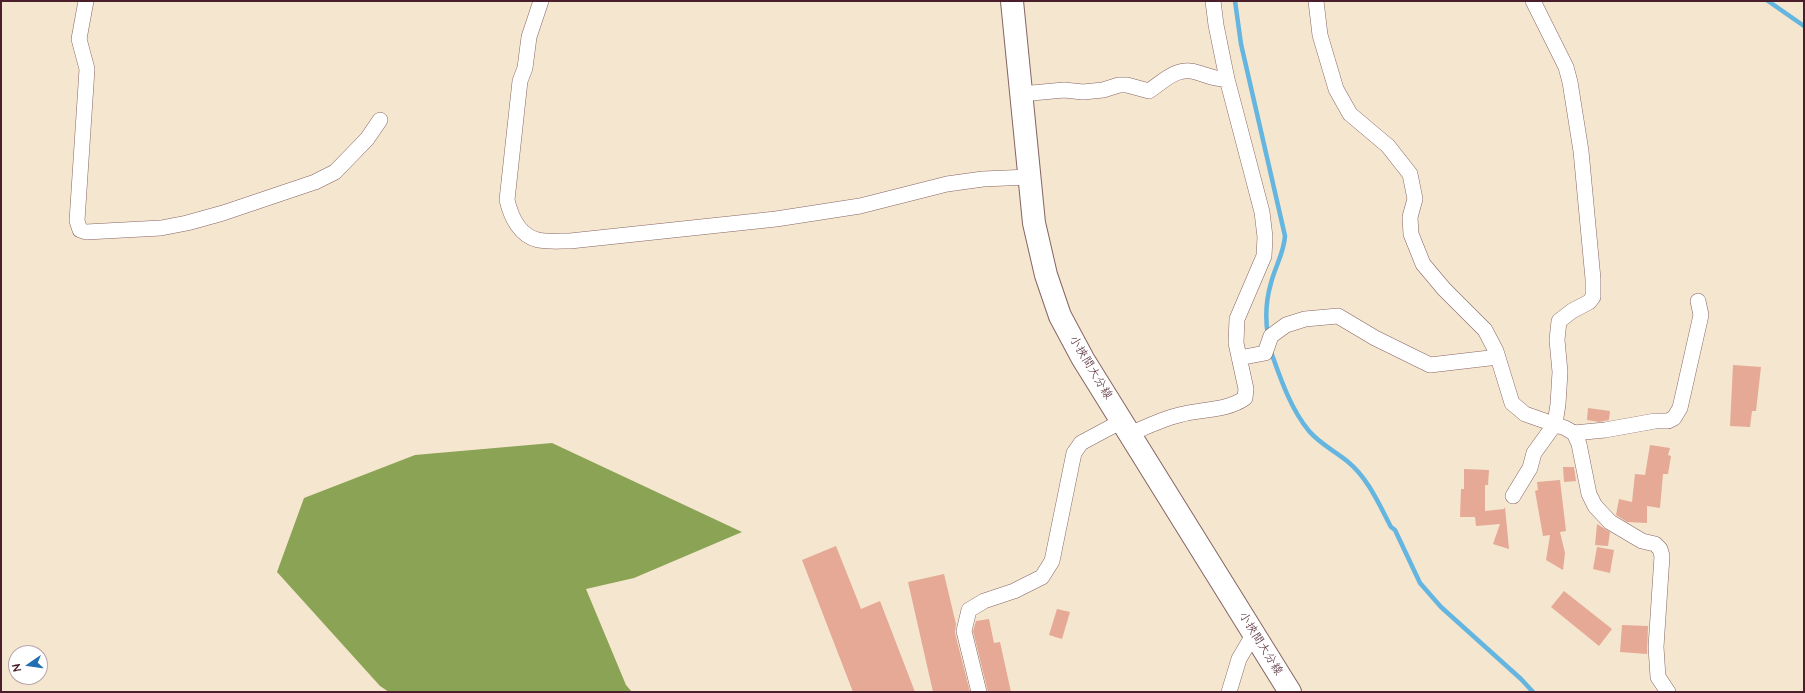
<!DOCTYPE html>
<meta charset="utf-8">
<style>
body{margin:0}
#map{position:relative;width:1805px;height:693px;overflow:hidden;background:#f5e6cf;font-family:"Architects Daughter",sans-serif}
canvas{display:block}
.frame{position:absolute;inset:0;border:2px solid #4a1f2b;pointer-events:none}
.north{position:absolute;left:8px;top:645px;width:40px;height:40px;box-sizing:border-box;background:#fff;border:1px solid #b7a5aa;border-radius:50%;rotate:257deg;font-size:11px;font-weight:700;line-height:16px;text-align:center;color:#4a1f2b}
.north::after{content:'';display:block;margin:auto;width:14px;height:18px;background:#1f6fb2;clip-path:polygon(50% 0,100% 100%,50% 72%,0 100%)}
</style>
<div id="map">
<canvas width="1805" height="693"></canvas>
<div class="frame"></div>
<div class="north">N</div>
</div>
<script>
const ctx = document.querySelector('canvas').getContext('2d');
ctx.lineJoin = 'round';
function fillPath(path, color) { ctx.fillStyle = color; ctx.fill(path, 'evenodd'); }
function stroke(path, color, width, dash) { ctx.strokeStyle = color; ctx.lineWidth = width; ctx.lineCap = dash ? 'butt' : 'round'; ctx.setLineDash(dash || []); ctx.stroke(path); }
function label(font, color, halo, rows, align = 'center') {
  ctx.font = font + ' "Architects Daughter","Klee One",sans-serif'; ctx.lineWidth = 3.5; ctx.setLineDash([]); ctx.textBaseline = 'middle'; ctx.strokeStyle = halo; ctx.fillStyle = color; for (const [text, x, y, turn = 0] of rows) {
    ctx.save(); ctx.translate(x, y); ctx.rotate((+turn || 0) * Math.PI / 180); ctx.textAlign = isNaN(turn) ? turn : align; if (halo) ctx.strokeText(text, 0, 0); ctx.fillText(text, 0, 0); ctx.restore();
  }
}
fillPath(new Path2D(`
 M552,443L742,532L634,578L586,589L626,685L632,692H389L380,686L277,572L304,498L415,455Z`), '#8ba355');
stroke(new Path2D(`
 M1235,1L1241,44L1285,236C1284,253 1275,267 1271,283C1266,300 1265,318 1268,336
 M1768,1L1804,26
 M1270,349C1280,377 1290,408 1309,431C1320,444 1335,451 1347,461C1368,478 1379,504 1391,527L1395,530L1420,583L1441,607L1521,679L1533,692`), '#64b5df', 4.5);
fillPath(new Path2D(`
 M1733,365L1761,367L1756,411H1752L1750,427L1730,426Z
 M1588,408L1610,411L1609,420L1599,422L1587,420Z
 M1650,445L1670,448L1668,455L1671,456L1668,474H1663L1660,508L1647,506V523L1627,522L1616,515L1619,499L1632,502L1635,474L1645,475Z
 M1563,467H1574L1576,481L1564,482Z
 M1464,469L1489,470L1488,485H1485V511L1504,509L1505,507L1509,549L1493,544L1500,524L1476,526L1475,517H1460L1461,489H1464Z
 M1560,480L1566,531L1560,532L1565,553L1563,570L1546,560L1550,535L1543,536L1535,491L1538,490L1537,482Z
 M1597,524L1610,532L1608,546L1595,545Z
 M836,546L861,609L880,601L915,692H853L802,560Z
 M1597,547L1614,550L1610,573L1593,569Z
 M944,574L956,624L955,633L970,692H933L908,582Z
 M1564,591L1612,629L1599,646L1551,607Z
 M1057,609L1070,612L1062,639L1049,635Z
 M989,619L994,643L1000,642L1011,692H988L973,631L976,621Z
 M1622,625L1648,626L1647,654L1620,652Z`), '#e5a995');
const minor = new Path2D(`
 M86,1L79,39L87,69L77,221L80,230L86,232L161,228L187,223L223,213L315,182L335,172L367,139L380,120
 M541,1L529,37L525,68L520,81L507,200C511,217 520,236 538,240C548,242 560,241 570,241L776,219L860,206L947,184L983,179L1029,177
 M1316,1L1320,35L1336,89L1350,114L1388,146L1410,174L1415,199L1410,217L1411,234L1423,264L1444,289L1485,330L1496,351L1512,403L1525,414L1565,428L1574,433L1579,444L1589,494L1595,506L1610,522L1642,541L1655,544L1660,549L1662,556L1656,647L1658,677L1668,692
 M1021,94L1064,90L1083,92L1103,90L1119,85H1127L1149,91C1165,80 1178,65 1199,73C1209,76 1217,80 1227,79
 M1239,358L1265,353L1271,336L1286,325L1305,319L1338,316L1375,338L1430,365L1498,357
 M1574,433L1605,430L1655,421H1668L1674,418L1680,408L1701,315L1698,301
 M1130,434C1146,427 1162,419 1179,415C1201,409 1227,411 1245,398L1246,389L1236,343L1237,319L1264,256L1265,237L1262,212L1227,79L1216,25L1213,1
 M1513,496L1530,468L1534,453L1555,424L1558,404L1560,372L1557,340L1559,321L1572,311L1589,302L1593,297V279L1581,151L1570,82L1566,67L1533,1
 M979,692L964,631L969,610L984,601L1014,591L1042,577L1052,561L1074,453L1081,443L1122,421
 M1229,692L1239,659L1253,635`);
const secondary = new Path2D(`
 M1012,1L1034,223L1046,275L1060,316L1083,359L1290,692`);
stroke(minor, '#866564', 16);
stroke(secondary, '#866564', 24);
stroke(minor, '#fff', 15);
stroke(secondary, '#fff', 22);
label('12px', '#4a1f2b', '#fff', [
 ["小挾間大分線",1090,368,59],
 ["小挾間大分線",1260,644,58]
]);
</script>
